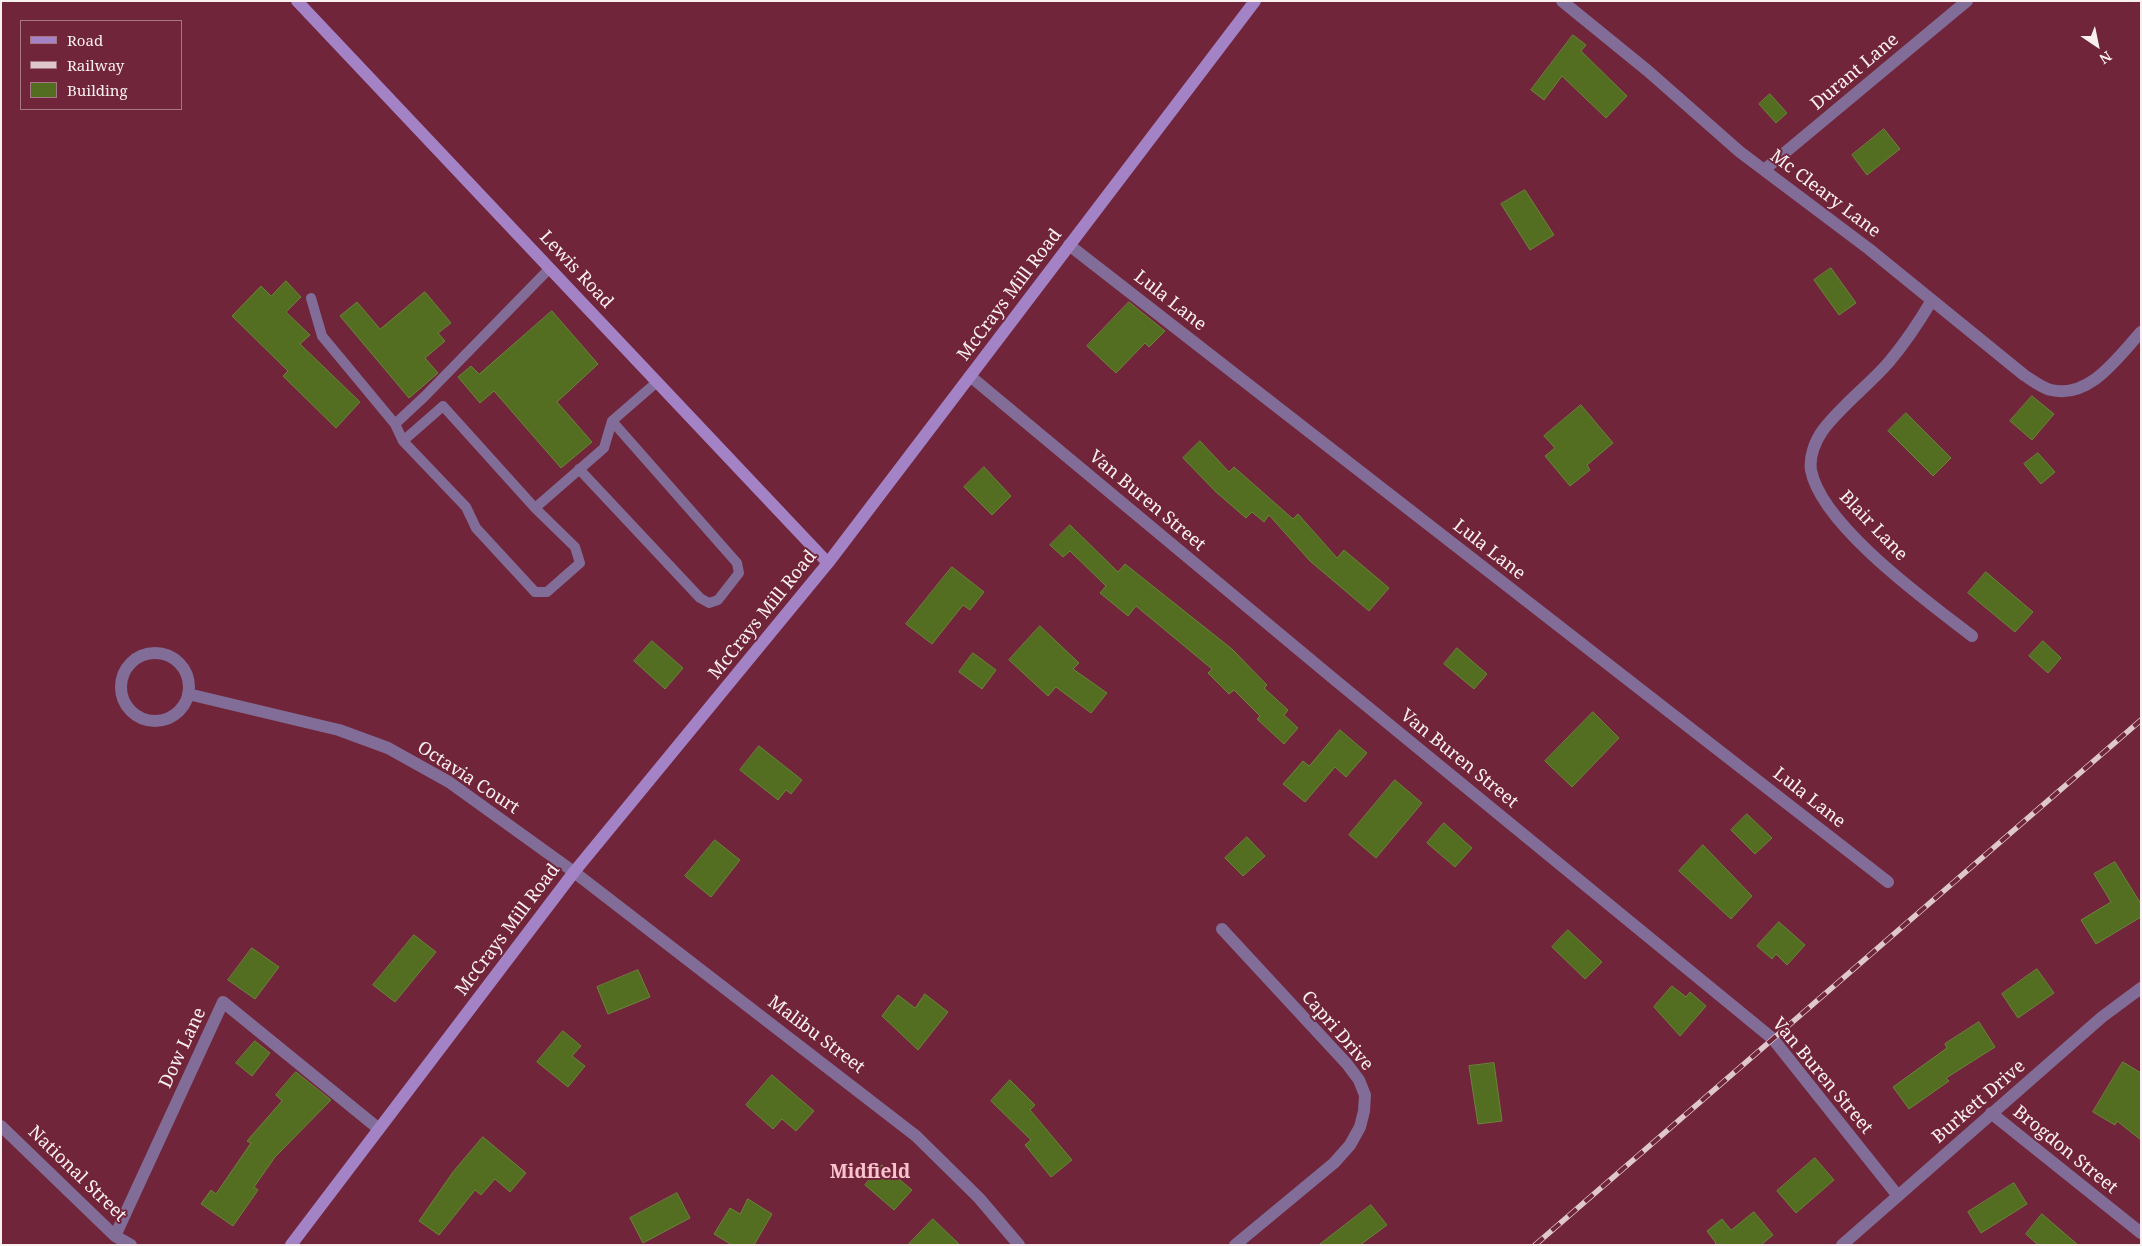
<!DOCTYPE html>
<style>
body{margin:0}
#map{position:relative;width:2142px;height:1246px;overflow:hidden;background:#70253a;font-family:"Noto Serif",serif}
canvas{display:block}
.frame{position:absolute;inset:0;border:2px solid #faf0f2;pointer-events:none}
.legend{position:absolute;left:20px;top:20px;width:162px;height:90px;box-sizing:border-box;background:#70253a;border:1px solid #a77684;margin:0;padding:6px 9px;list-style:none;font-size:15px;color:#faf0f2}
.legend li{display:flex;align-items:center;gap:10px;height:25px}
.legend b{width:25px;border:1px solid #a77684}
.north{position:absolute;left:2072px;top:20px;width:50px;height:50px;-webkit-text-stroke:4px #70253a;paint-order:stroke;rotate:146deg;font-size:14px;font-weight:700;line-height:20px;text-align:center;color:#faf0f2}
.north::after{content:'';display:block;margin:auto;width:18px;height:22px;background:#faf0f2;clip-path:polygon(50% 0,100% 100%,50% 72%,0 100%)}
</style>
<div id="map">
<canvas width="2142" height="1246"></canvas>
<div class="frame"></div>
<ul class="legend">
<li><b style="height:6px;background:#a383c5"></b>Road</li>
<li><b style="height:6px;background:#dec7cd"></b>Railway</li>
<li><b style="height:14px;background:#536d21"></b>Building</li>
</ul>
<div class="north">N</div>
</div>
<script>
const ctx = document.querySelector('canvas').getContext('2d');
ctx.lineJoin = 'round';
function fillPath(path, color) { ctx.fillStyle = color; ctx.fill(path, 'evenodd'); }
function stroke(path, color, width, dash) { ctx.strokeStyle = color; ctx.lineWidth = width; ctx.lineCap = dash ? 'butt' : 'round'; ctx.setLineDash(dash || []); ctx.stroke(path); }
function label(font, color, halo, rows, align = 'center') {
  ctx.font = font + ' "Noto Serif",serif'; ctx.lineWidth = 4; ctx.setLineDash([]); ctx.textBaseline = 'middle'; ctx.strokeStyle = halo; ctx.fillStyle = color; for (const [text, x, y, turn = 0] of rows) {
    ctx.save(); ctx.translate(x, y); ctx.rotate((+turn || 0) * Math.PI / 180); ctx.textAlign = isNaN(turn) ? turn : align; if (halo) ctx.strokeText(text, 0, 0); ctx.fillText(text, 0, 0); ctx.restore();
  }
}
const building = new Path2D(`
 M1573,35L1586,45L1581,51L1627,96L1606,118L1562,76L1544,100L1531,90Z
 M1770,94L1787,113L1776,123L1759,104Z
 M1884,129L1900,149L1867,175L1852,155Z
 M1525,190L1554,235L1530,250L1501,204Z
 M1831,268L1856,303L1839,315L1814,280Z
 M286,281L301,297L286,312L310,335L300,344L360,402L336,428L283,376L288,371L232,316L261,286L271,296Z
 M425,292L451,323L438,333L445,341L425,358L438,373L409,398L340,316L357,302L380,329Z
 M1129,302L1165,331L1149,347L1145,343L1116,373L1087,346Z
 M552,311L598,364L557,402L592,442L561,468L494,391L480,403L458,377L471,366L479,374Z
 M2032,396L2054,414L2032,440L2010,421Z
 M1581,405L1613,443L1587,465L1590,470L1570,486L1545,456L1555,448L1544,436Z
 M1906,413L1951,458L1933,476L1888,431Z
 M1200,441L1229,472L1234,467L1293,519L1298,514L1337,558L1344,550L1389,588L1369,611L1310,561L1269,515L1264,522L1252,512L1246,518L1216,492L1183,458Z
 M2038,453L2055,472L2041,484L2024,464Z
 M984,467L1011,496L992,515L964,487Z
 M1070,525L1118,572L1125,564L1232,649L1267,685L1264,688L1288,710L1284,715L1298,728L1284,744L1257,719L1260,716L1234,690L1229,694L1208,673L1212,669L1136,606L1128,616L1100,593L1106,586L1070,551L1063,557L1050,545Z
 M952,567L984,592L970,610L963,605L932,644L906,624Z
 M1986,572L2033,612L2015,632L1968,593Z
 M1040,626L1079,663L1073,669L1107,693L1091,713L1056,687L1048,696L1009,660Z
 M652,641L683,668L665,689L634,661Z
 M2043,641L2061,658L2048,673L2029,656Z
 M1457,648L1487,674L1474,689L1444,664Z
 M973,653L996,670L982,689L959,672Z
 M1593,712L1619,738L1572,787L1545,761Z
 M1340,730L1367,753L1346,777L1335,767L1305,802L1283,784L1303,761L1309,766Z
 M759,746L802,780L791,794L786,790L778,800L740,770Z
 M1395,780L1422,803L1376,858L1349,835Z
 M1747,814L1772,838L1755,854L1731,830Z
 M1444,823L1472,848L1455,867L1427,843Z
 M1247,837L1265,856L1243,876L1225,858Z
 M715,840L740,860L711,897L685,876Z
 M1703,845L1752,896L1731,919L1679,871Z
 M2115,862L2141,904V917L2096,944L2081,920L2111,902L2094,874Z
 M1779,922L1805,945L1787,965L1776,954L1772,959L1757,946Z
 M1568,930L1602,962L1585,979L1552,947Z
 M414,935L436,952L395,1002L373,985Z
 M252,948L279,967L255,999L228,980Z
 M2037,969L2054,993L2018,1018L2002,994Z
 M638,970L650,997L608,1014L597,987Z
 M1672,986L1686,997L1690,992L1706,1006L1680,1036L1654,1007Z
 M925,994L948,1012L918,1050L882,1016L898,995L915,1008Z
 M1979,1022L1995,1047L1946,1078L1949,1081L1909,1109L1893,1087L1947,1048L1945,1044Z
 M563,1031L581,1046L572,1056L585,1066L568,1087L537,1062Z
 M255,1041L270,1053L252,1076L236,1063Z
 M2123,1062L2141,1073V1140L2117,1121L2115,1125L2093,1112Z
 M1494,1063L1502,1121L1478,1124L1469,1066Z
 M296,1072L331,1100L275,1157L254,1187L258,1190L233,1226L201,1204L211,1190L216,1194L251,1143L247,1141L282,1101L276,1095Z
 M772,1075L814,1111L796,1131L782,1119L773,1129L746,1105Z
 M1010,1080L1035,1105L1030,1110L1072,1160L1051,1177L1025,1145L1031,1140L991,1101Z
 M483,1137L526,1173L510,1192L495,1179L481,1195L475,1190L439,1235L419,1221L453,1172Z
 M1815,1158L1834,1180L1796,1213L1777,1191Z
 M882,1165L912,1190L894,1210L865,1185Z
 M2014,1183L2027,1204L1981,1233L1968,1212Z
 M677,1193L690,1218L643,1243L630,1218Z
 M748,1199L772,1214L754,1245H732L714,1234L730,1208L740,1214Z
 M1371,1205L1387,1225L1360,1245H1319Z
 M1754,1212L1773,1235L1761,1245H1714L1716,1243L1707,1231L1722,1219L1731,1230Z
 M2042,1214L2078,1245H2038L2026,1234Z
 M933,1219L960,1245H908Z`);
fillPath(building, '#536d21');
stroke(building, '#6a853b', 1);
stroke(new Path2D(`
 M311,298L322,336L395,424L403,441
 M395,424L424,397L550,268
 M579,469L700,598L709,603L718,600L739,573L737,563L612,421
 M535,508L443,406L403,441L466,507L476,528L535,592H547L580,563L575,547L535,508L604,448L612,421L657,382`), '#816d97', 10);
stroke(new Path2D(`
 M1562,1L1648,71L1740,152L1869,249L2024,375C2032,380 2042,388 2051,390C2090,399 2118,357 2141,332
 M1764,170L1967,1
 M1069,245L1888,882
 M1932,300C1919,322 1905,343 1889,362C1868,386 1842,405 1823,430C1815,441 1809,457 1811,470C1821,525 1928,602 1972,636
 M970,376L1335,680L1773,1039L1898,1196
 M121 687a34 34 0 1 1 68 0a34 34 0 1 1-68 0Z
 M188,694L339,730L388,748L449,782L574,872L916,1136L979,1198L1019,1245
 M1222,929L1347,1064L1359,1080L1365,1095L1364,1111L1360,1127L1350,1145L1334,1163L1235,1245
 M1991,1113L2141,1233
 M1,1126L115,1236L131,1245
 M115,1236L223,1002L379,1129
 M1842,1245L2102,1017L2141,988`), '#816d97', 12);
stroke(new Path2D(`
 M297,1L828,563
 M291,1245L574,872L828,563L1255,1`), '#a383c5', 12);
const rail = new Path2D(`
 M1535,1245L2141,720`);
stroke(rail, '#dec7cd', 5.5);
stroke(rail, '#70253a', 4, [11]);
label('18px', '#faf0f2', '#70253a', [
 ["Durant Lane",1855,72,-40],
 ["Mc Cleary Lane",1825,194,37],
 ["Lewis Road",576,270,47],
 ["McCrays Mill Road",1010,295,-53],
 ["Lula Lane",1170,301,38],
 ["Van Buren Street",1147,501,40],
 ["Blair Lane",1873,526,46],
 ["Lula Lane",1489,550,38],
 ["McCrays Mill Road",763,615,-51],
 ["Van Buren Street",1459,759,39],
 ["Octavia Court",468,778,33],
 ["Lula Lane",1809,798,38],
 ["McCrays Mill Road",508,930,-53],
 ["Capri Drive",1337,1031,49],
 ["Malibu Street",816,1035,37],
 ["Dow Lane",183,1048,-65],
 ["Van Buren Street",1822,1076,50],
 ["Burkett Drive",1979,1102,-41],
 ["Brogdon Street",2065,1150,39],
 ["National Street",77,1174,44]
]);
label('bold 19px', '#fbc3cd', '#70253a', [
 ["Midfield",870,1173]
]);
</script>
